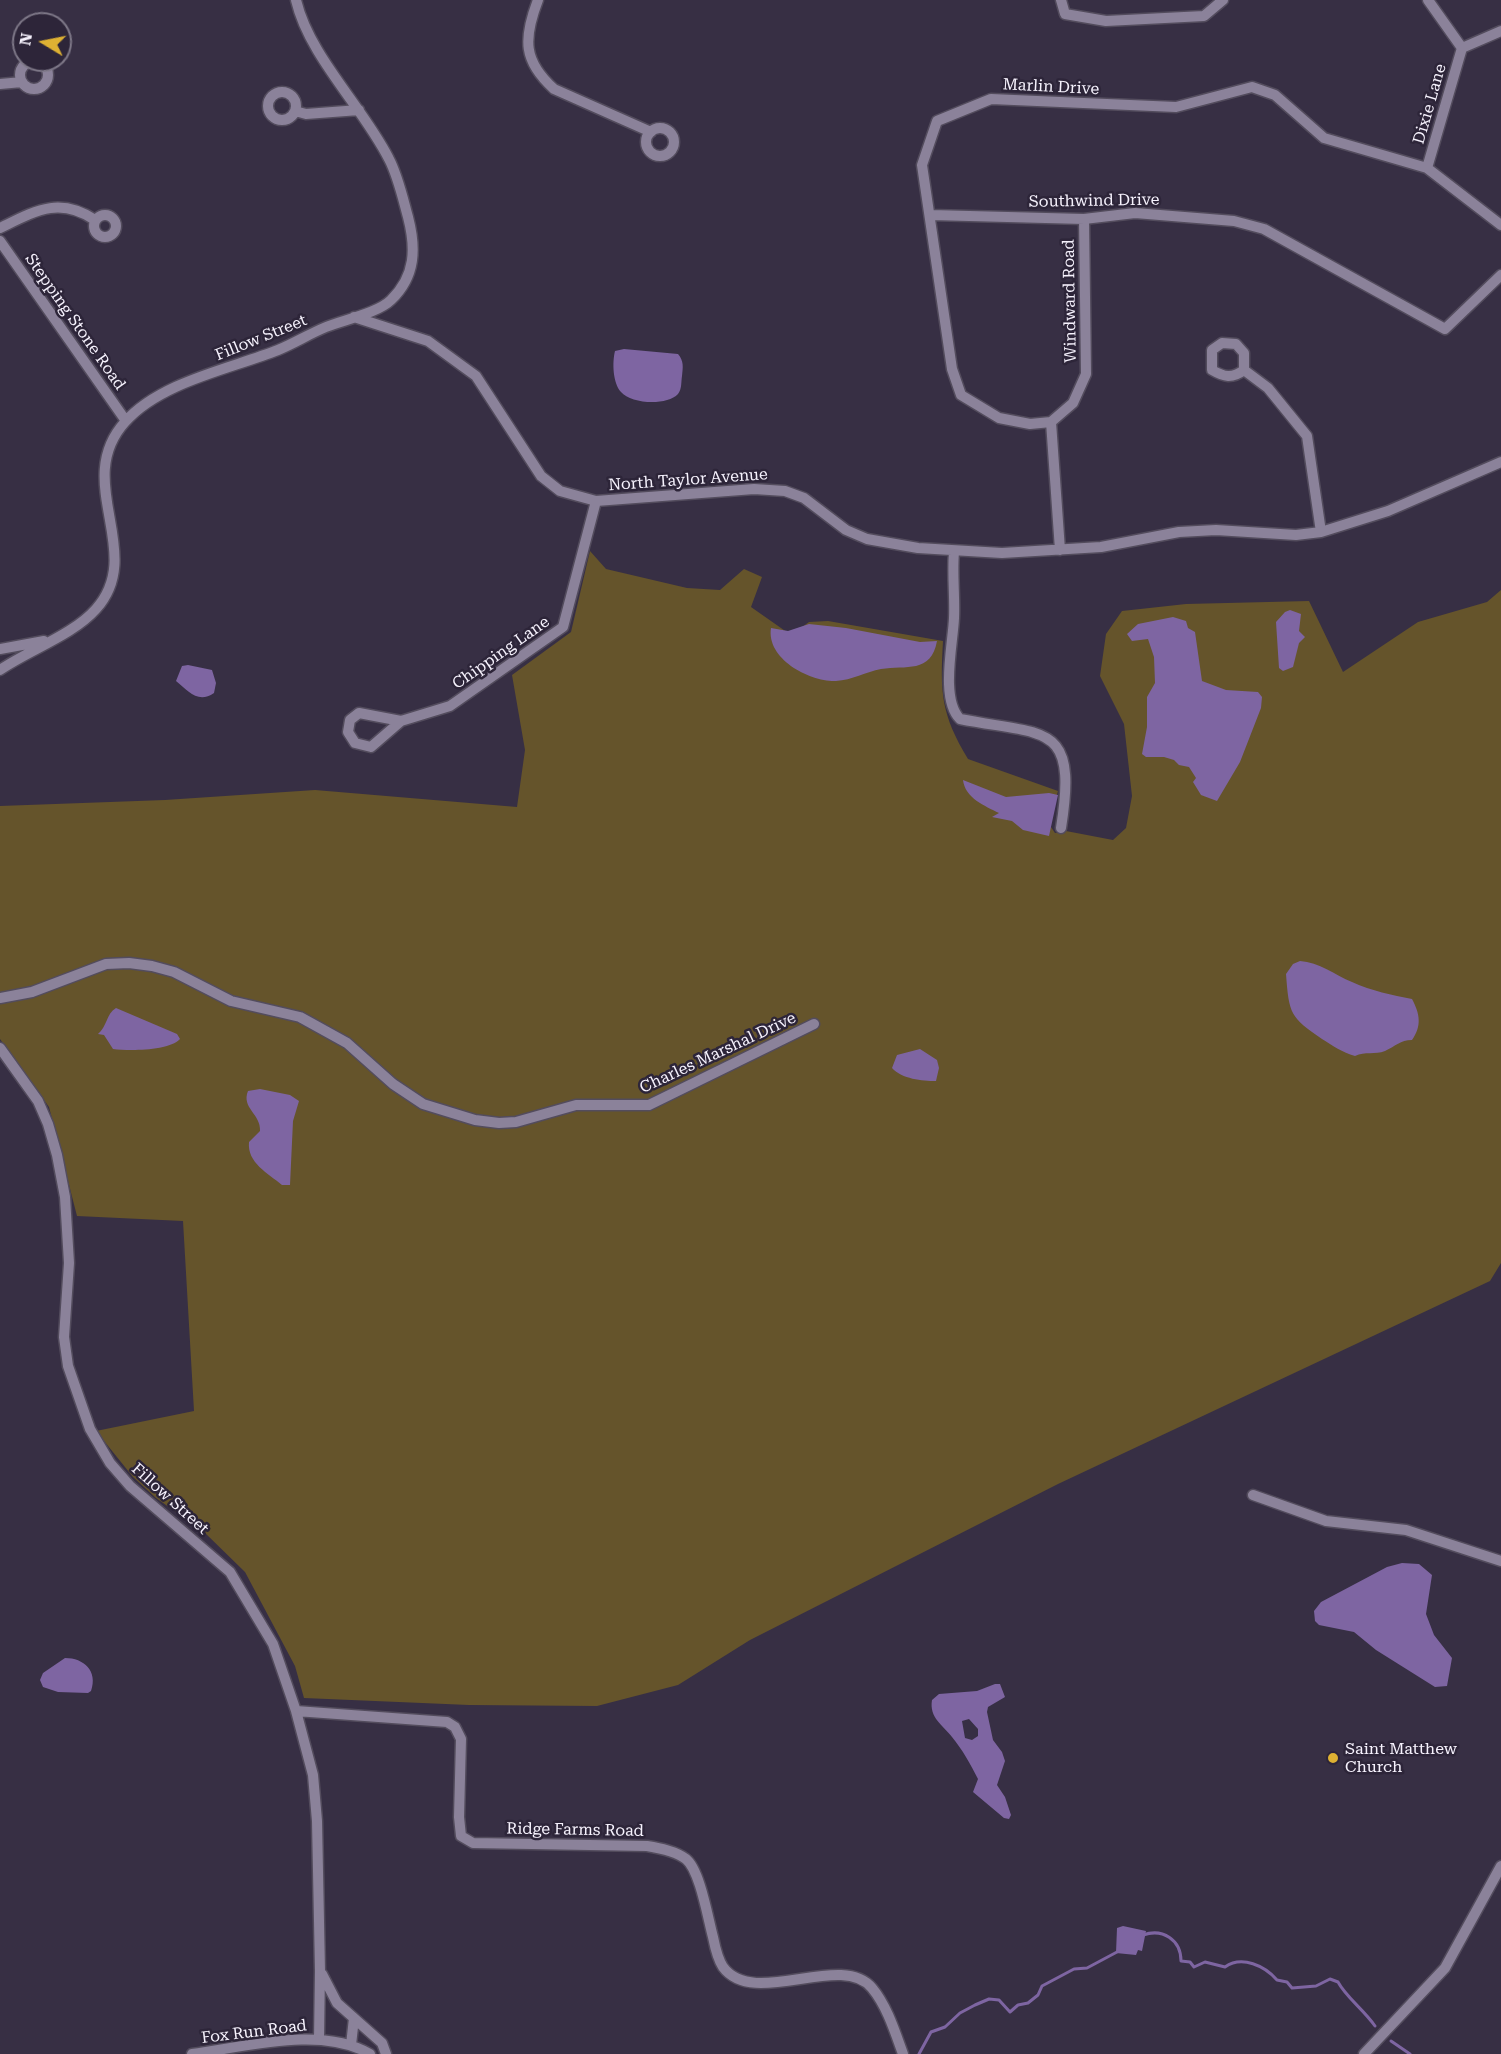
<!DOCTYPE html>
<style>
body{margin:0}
#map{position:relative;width:1501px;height:2054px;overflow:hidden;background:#372f44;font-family:"Roboto Serif",serif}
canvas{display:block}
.north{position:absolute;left:12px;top:12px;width:60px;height:60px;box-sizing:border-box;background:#2d2539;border:2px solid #7d7787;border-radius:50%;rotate:280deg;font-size:16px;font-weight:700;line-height:24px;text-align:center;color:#f6f2fd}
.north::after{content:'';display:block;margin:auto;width:21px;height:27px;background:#deb133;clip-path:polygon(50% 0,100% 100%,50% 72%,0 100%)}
</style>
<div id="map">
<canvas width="1501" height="2054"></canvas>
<div class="north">N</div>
</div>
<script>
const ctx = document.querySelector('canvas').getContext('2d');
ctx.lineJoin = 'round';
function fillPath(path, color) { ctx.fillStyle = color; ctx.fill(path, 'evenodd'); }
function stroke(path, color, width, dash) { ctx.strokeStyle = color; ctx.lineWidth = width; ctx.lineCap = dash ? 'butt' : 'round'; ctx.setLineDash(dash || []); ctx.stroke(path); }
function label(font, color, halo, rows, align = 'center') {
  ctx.font = font + ' "Roboto Serif",serif'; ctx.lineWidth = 5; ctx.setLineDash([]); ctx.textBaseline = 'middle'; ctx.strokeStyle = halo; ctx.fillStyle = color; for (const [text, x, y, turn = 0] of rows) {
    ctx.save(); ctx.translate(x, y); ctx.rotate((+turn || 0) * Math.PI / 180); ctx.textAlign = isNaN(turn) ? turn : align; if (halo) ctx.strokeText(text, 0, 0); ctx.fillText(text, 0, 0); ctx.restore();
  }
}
fillPath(new Path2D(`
 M590,551L606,569L687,588L720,590L744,569L762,577L751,607L791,635L809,622L828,621L943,641C940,693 941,714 968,759L1058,791L1049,824L1055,833L1066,831L1113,840L1126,828L1132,796L1124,724L1100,676L1106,634L1122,611L1186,604L1309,601L1343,672L1418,622L1487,602L1501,590V1263L1490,1281L1058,1484L750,1640L678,1685L597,1706L469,1705L304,1698L295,1666L245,1572L203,1531L156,1498L133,1477L96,1431L194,1411L183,1221L77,1216L49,1107L0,1039V806L165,800L315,790L517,807L525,750L512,675L571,632Z`), '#65542b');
fillPath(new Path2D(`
 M624,349L678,354C684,361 683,367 682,376C681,382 682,389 678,394C667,406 631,404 621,392C613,383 612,363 615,351Z
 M1290,610L1301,614L1299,631L1305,637L1299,643L1293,667L1283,671L1279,668L1276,622L1285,612Z
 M1173,617L1186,621L1188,628L1195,632L1202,681L1226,690L1258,692L1262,697L1261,708L1240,762L1217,801L1201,795L1193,782L1196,778L1189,767L1179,765L1174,760L1164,757H1146L1142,754L1147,727V697L1155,683L1154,657L1148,639L1132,641L1127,634L1138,624Z
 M809,624L846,628L920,642L937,641C931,674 906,665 881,669C866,672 852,680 836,681C810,682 766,659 771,628L788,631Z
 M188,665L212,670L216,683L214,693C198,704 188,691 176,681L182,666Z
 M963,780L1006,797L1049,793L1058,795L1049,836L1023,830L1012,821L992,817L999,813C985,806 965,798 963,780Z
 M1300,961C1319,962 1335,975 1352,982C1372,991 1392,995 1412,999C1420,1014 1422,1026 1412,1040C1400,1040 1396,1046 1385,1051C1375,1055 1365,1051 1355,1056C1342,1052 1333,1046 1322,1039C1290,1017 1289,1014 1286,974L1293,964Z
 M116,1008L177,1034L180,1039C169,1051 129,1051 113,1049L104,1035L98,1034C107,1027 106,1014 116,1008Z
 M920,1049L937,1060L939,1068L936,1081C922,1081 902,1079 892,1068L897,1055Z
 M260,1089L290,1095L299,1101L293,1121L290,1185H282C268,1173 247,1163 249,1142L260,1131C261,1114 241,1108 248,1091Z
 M1402,1563L1419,1564L1432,1575L1426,1614L1434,1635L1452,1658L1447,1686L1435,1687L1376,1650L1354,1632L1319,1625L1315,1621L1314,1611L1321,1602L1387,1567Z
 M65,1658C84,1658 98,1671 91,1691L88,1693L58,1692L43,1687L40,1680L43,1673Z
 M995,1684H1000L1005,1697L988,1707L987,1712L993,1740L1002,1752L1005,1761L997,1785L1005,1797L1011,1815L1009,1819L1004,1818L973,1792L978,1779C971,1765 962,1749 952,1737C943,1725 929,1718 932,1700L939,1694L977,1691ZM969,1719L978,1729V1736L972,1740L965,1738L962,1721Z
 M1123,1926L1146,1931L1142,1951L1138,1950L1136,1955L1116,1953L1117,1928Z`), '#7e65a2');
stroke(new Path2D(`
 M1143,1935C1163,1928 1181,1940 1181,1961L1190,1962L1194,1967L1205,1962L1225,1967C1242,1955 1265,1966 1277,1980L1287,1982L1292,1988L1316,1986L1330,1979L1338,1982C1346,1997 1364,2010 1375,2026
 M1391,2041L1410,2054
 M919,2054L931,2032L945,2027L960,2013L975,2005L989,1999L999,2000L1010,2012L1018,2005L1028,2003L1038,1995L1042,1986L1074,1969L1087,1968L1117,1952`), '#7e65a2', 3);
const minor = new Path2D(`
 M538,0C523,39 523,61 554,89L651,132
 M1061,0L1065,14L1106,21L1204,16L1223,0
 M1428,0L1462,48
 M1462,48L1501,31
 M20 75a14 14 0 1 1 28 0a14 14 0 1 1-28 0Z
 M0,84L22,82
 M268 106a14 14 0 1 1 28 0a14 14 0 1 1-28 0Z
 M295,111L306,114L359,110
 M646 142a14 14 0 1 1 28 0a14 14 0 1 1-28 0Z
 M1427,168L1462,48
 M94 226a11 11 0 1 1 22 0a11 11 0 1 1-22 0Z
 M931,215L1084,219L1135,213L1234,221L1264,229L1445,329L1501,275
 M0,228C35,211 59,196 95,220
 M0,241L126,421
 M354,317L428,341L476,376L541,476L560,491L596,501L754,489L785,491L804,498L846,530L867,539L918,548L1002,553L1101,547L1179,532L1216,530L1296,535L1321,532L1388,511L1501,462
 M1244,370V353L1236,344L1222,343L1212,350V370C1224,377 1232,379 1244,370L1268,388L1307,436L1321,532
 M1051,422L1030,424L999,418L961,395L952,369L922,165L937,121L991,99L1176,107L1252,87L1275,95L1324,138L1427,168L1501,225
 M1051,422L1073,403L1086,374L1084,219
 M1051,422L1060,550
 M954,552C952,574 955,596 954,618C953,644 940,699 960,719C1046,736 1078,721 1061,828
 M0,649L44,641
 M0,670C29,650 73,635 96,609C147,552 71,482 125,422C160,382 230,369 278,350C295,343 309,334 326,327C343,320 378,313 391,300C416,276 416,248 408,217C403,199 398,176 389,159C363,107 309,56 296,0
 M401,721L371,747L355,743L348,732L350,720L359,713L401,721L450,706L563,627L596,501
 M0,998L32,992L106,964L129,963L152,966L174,972L231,1001L300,1017L347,1043L393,1084L423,1104L475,1120L499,1123L516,1122L576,1105H649L814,1024
 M0,1048L38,1101L48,1124L57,1155L65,1197L69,1263L64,1337L68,1366L90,1429L110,1463L130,1486L230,1572L273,1644L296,1711L313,1775L317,1821L320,1971L319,2039
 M1253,1495L1326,1521L1406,1530L1501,1561
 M296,1711L447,1722L455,1727L461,1739L459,1817L461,1836L473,1843L647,1846C659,1848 676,1851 686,1859C700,1870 708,1919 713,1937C715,1947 717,1958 723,1967C754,2009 841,1951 872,1988C887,2006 895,2032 903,2054
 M322,1974L337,2003L382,2043L386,2054
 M351,2045L354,2018
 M192,2054C246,2047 321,2025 370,2054
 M1364,2054L1445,1968L1501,1866`);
stroke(minor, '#534c5d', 13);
stroke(minor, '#8b829a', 10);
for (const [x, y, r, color] of [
 [1333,1758,6,"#deb133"]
]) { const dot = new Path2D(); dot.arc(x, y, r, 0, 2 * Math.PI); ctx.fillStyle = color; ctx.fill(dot); stroke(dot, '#2d2539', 2); }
label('16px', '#f6f2fd', '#2d2539', [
 ["Marlin Drive",1051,87,3],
 ["Dixie Lane",1430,104,-74],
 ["Southwind Drive",1094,201,-1],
 ["Windward Road",1070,301,-91],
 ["Stepping Stone Road",75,322,55],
 ["Fillow Street",261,338,-22],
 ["North Taylor Avenue",688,480,-4],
 ["Chipping Lane",501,653,-35],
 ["Charles Marshal Drive",718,1053,-25],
 ["Fillow Street",170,1499,42],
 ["Ridge Farms Road",575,1830,1],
 ["Fox Run Road",254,2032,-7]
]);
label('16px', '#f6f2fd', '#2d2539', [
 ["Saint Matthew",1345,1749],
 ["Church",1345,1767]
], 'left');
</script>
